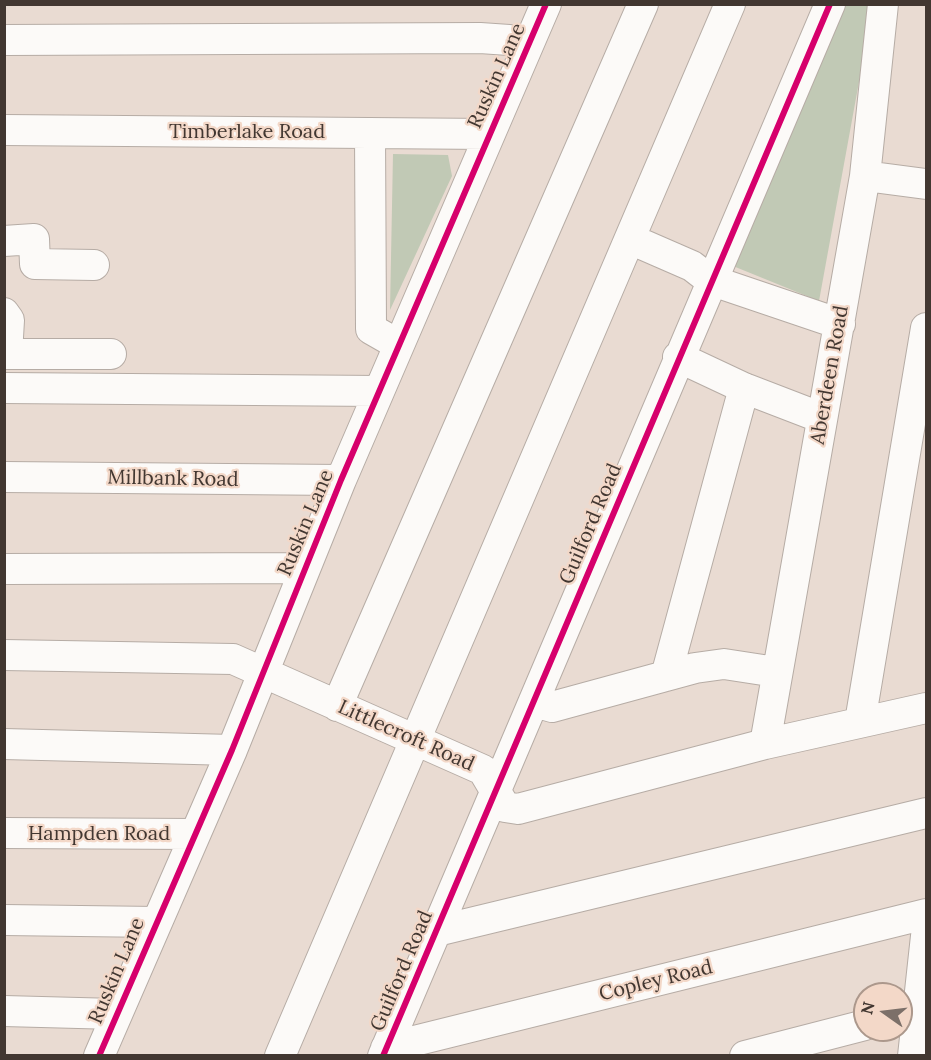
<!DOCTYPE html>
<style>
body{margin:0}
#map{position:relative;width:931px;height:1060px;overflow:hidden;background:#e9dbd2;font-family:Lora,serif}
canvas{display:block}
.frame{position:absolute;inset:0;border:6px solid #423731;pointer-events:none}
.north{position:absolute;left:853px;top:982px;width:60px;height:60px;box-sizing:border-box;background:#f3d8c8;border:2px solid #ac988c;border-radius:50%;rotate:284deg;font-size:16px;font-weight:700;line-height:24px;text-align:center;color:#423731}
.north::after{content:'';display:block;margin:auto;width:21px;height:27px;background:#7c7069;clip-path:polygon(50% 0,100% 100%,50% 72%,0 100%)}
</style>
<div id="map">
<canvas width="931" height="1060"></canvas>
<div class="frame"></div>
<div class="north">N</div>
</div>
<script>
const ctx = document.querySelector('canvas').getContext('2d');
ctx.lineJoin = 'round';
function fillPath(path, color) { ctx.fillStyle = color; ctx.fill(path, 'evenodd'); }
function stroke(path, color, width, dash) { ctx.strokeStyle = color; ctx.lineWidth = width; ctx.lineCap = dash ? 'butt' : 'round'; ctx.setLineDash(dash || []); ctx.stroke(path); }
function label(font, color, halo, rows, align = 'center') {
  ctx.font = font + ' Lora,serif'; ctx.lineWidth = 4.5; ctx.setLineDash([]); ctx.textBaseline = 'middle'; ctx.strokeStyle = halo; ctx.fillStyle = color; for (const [text, x, y, turn = 0] of rows) {
    ctx.save(); ctx.translate(x, y); ctx.rotate((+turn || 0) * Math.PI / 180); ctx.textAlign = isNaN(turn) ? turn : align; if (halo) ctx.strokeText(text, 0, 0); ctx.fillText(text, 0, 0); ctx.restore();
  }
}
fillPath(new Path2D(`
 M841,5H873L819,301L733,266Z
 M393,154L448,155L452,176L390,310Z`), '#c1c9b5');
const minor = new Path2D(`
 M4,40L480,38L509,40L528,46
 M4,130L490,134
 M370,133L371,329L399,345
 M865,176L926,184
 M630,239L692,266L710,280L840,324
 M4,241L34,239L35,264L94,265
 M4,313L9,320L7,354H111
 M678,357L744,388L822,418
 M4,388L379,391
 M4,477L341,480
 M4,569L305,568
 M4,655L233,659L483,770L505,807L518,809L765,744L926,708
 M666,676L744,388
 M535,702L552,707L695,668L724,664L776,672
 M337,706L643,4
 M860,722L926,328
 M4,744L232,750
 M765,744L865,176L883,4
 M4,833L194,834
 M4,920L156,922
 M437,931L926,813
 M4,1011L116,1014
 M386,1048L926,914
 M99,1056L232,750L341,480L546,4
 M280,1056L730,4
 M383,1056C535,706 678,354 830,4
 M745,1056L865,1025
 M913,1056L926,936`);
stroke(minor, '#b6aca5', 32);
stroke(minor, '#fcfaf8', 30);
stroke(new Path2D(`
 M99,1056L232,750L341,480L546,4
 M383,1056C535,706 678,354 830,4`), '#d6006c', 6);
label('20px', '#423731', '#f3d8c8', [
 ["Ruskin Lane",497,76,-66],
 ["Timberlake Road",247,132],
 ["Aberdeen Road",830,375,-80],
 ["Millbank Road",173,479,1],
 ["Ruskin Lane",306,523,-67],
 ["Guilford Road",591,524,-67],
 ["Littlecroft Road",406,736,24],
 ["Hampden Road",99,834],
 ["Ruskin Lane",117,971,-67],
 ["Guilford Road",402,971,-67],
 ["Copley Road",656,981,-14]
]);
</script>
